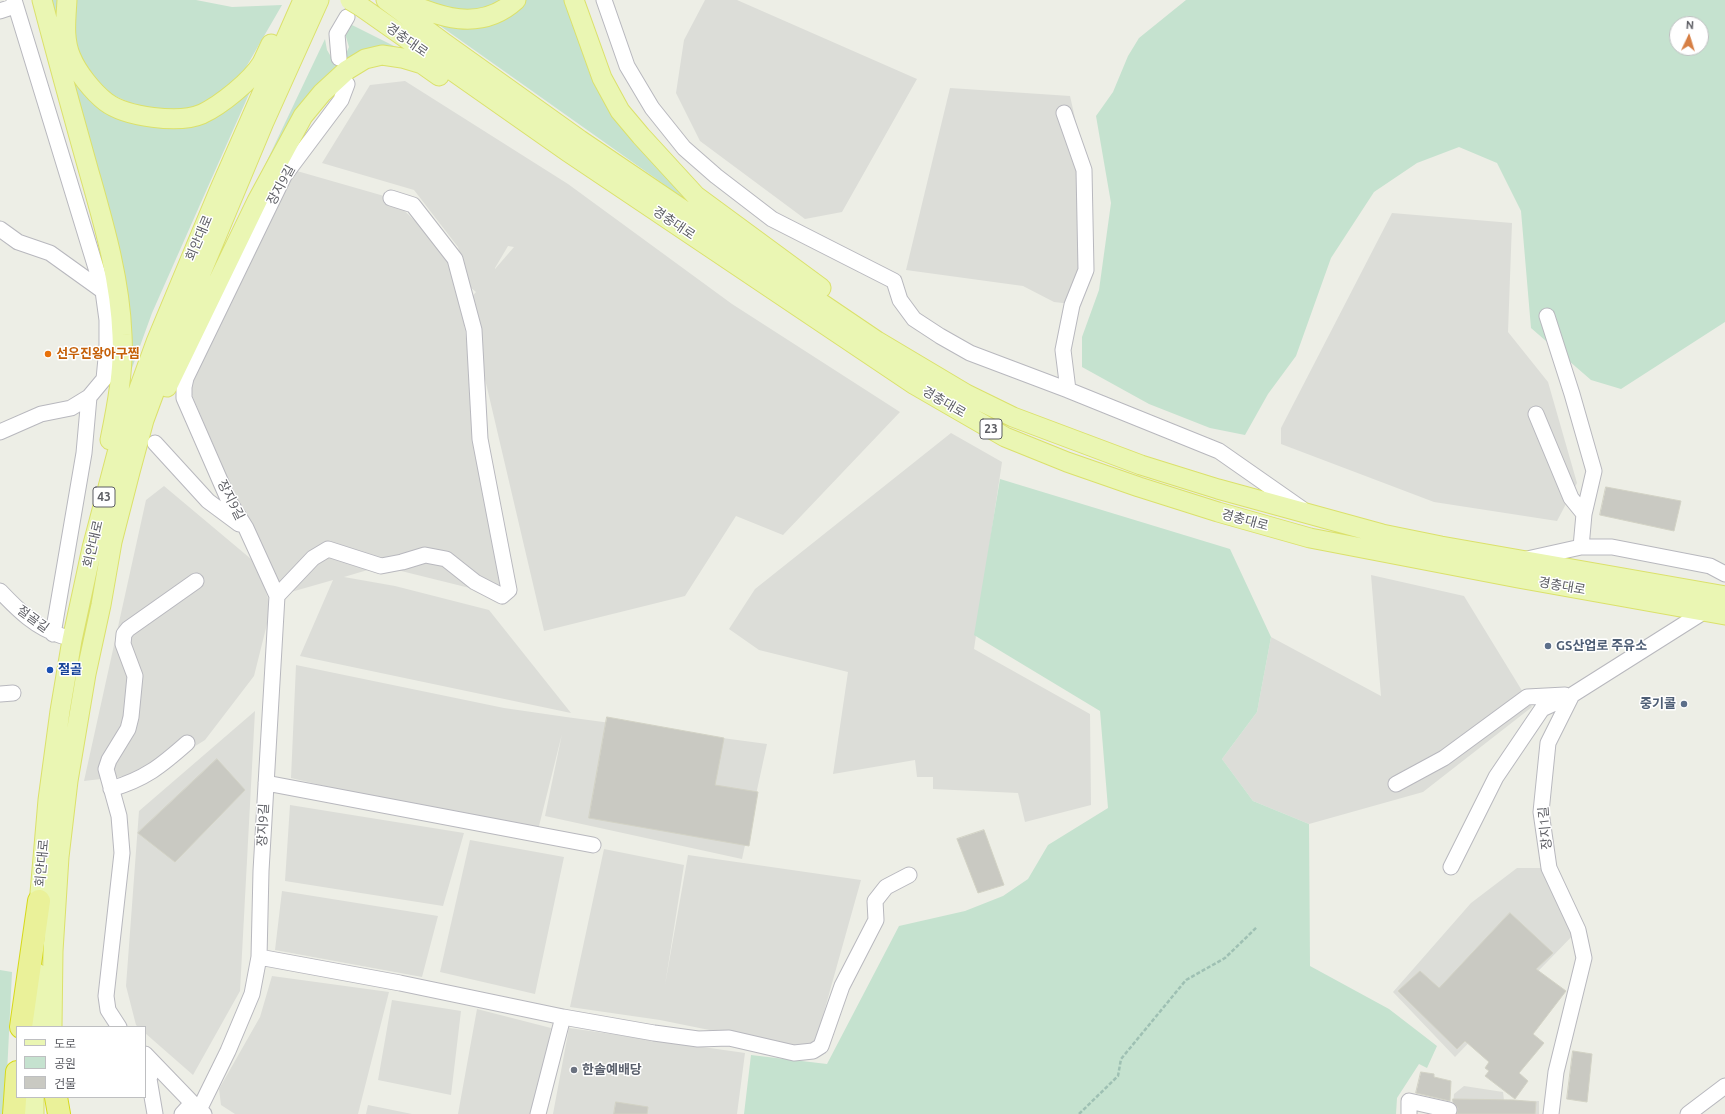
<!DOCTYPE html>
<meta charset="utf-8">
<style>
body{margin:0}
#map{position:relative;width:1725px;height:1114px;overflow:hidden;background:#edeee6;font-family:Ubuntu,"Noto Sans KR",sans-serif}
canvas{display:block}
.legend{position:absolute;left:16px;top:1026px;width:130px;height:72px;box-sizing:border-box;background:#fff;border:1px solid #bebfc1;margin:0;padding:5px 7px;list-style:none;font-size:12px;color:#5d5e64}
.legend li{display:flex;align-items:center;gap:8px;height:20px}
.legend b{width:20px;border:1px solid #bebfc1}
.north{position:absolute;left:1669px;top:16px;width:40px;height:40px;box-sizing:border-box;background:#fff;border:1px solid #bebfc1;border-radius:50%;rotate:4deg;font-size:11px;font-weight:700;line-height:16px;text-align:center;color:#5d5e64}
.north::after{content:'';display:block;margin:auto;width:14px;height:18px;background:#d67f44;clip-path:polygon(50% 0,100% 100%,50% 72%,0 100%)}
</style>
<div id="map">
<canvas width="1725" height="1114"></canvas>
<ul class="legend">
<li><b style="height:5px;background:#eaf6b3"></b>도로</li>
<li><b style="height:11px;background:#c5e2cf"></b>공원</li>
<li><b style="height:11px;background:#c9c9c2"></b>건물</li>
</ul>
<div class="north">N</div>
</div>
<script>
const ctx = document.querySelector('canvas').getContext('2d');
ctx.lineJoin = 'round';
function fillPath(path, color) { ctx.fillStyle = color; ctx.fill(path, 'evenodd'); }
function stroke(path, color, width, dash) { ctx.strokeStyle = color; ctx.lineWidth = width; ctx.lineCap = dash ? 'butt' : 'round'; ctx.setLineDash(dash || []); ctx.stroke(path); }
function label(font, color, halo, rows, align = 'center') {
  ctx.font = font + ' Ubuntu,"Noto Sans KR",sans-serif'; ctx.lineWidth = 3; ctx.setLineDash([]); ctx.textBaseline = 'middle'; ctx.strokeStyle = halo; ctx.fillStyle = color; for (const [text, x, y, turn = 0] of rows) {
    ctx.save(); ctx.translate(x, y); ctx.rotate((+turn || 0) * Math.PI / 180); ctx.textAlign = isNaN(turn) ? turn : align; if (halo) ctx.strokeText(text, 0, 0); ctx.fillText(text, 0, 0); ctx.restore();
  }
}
fillPath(new Path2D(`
 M705,0H737L917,79L842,212L805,219L700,141L676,93L684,40Z
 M405,81L568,184L732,304L900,412L783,535L736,516L685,596L544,631L467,302L476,292L470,287L458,247L414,190L322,163L370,85ZM508,246L514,247L495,269V268Z
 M950,88L1070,96L1093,197L1081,305L1054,302L1023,286L906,270Z
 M290,169L391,198L455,259L502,596L381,566L344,577L395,586L489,610L571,713L300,656L333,580L277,596L187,383Z
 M1392,213L1512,223L1508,332L1548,382L1577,483L1557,521L1434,502L1281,444V428Z
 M951,433L1002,462L974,649L1090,714L1091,805L1025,822L1018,793L933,789V777H917L915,760L833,774L848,672L759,650L729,629L755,589Z
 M164,486L257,564L271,608L254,676L205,740L152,773L84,781L146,500Z
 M1371,575L1464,596L1532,707L1423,792L1309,824L1253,801L1222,759L1257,712L1271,637L1381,696Z
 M296,665L504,708L566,717L767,744L742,859L545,816L562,734L538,830L392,802L291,778Z
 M255,711L240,991L193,1075L145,1033V1027H138L136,1025L126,986L139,811Z
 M290,805L464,833L443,906L285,881Z
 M470,840L564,857L535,994L440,972Z
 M604,849L684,865L665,985L688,855L861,880L813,1051L660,1020L570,1007Z
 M1517,868H1549L1578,930L1455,1057L1393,992L1471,903Z
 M282,891L438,916L422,977L275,950Z
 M272,976L389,992L358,1114H235L221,1105L219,1089L260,1017Z
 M392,1000L461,1011L451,1095L378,1080Z
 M477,1009L551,1028L535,1114H458Z
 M569,1028L745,1053L737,1114H553Z
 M1464,1086L1503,1092L1504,1100L1539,1101V1114H1452L1454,1094Z
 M368,1105L412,1114H366Z`), '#dcddd8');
fillPath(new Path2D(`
 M48,0H58L97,106L159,125L253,85L152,313L128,379Z
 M73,0H196L232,7L282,5L238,81L217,96L197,106L169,112L142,108L106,92L84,70L74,46Z
 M416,0H509L471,12L442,9Z
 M526,0H564L591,77L624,131L734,234L439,25L463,28L511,13Z
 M1186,0H1725V322L1621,389L1591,380L1531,328L1521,211L1497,163L1459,147L1417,163L1374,192L1331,258L1296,356L1268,394L1245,435L1210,428L1149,404L1082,367V337L1099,290L1111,203L1096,116L1113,92L1128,56L1139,38ZM1677,24H1701V48H1677Z
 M348,23L418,58L365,50L254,188L325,39L327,50L333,60L344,58L349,47L344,30Z
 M1000,479L1230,549L1271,637L1257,712L1222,759L1253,801L1309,824L1310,966L1389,1009L1437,1046L1427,1068L1419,1064L1397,1098L1396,1114H744L751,1055L827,1064L899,926L965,911L1003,896L1028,879L1048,845L1108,808L1100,711L974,635Z
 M0,970L12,972L5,1114H0Z`), '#c5e2cf');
const building = new Path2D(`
 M1606,487L1681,501L1674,531L1600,515Z
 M607,717L724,738L715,785L758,792L749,846L589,818Z
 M217,759L245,790L175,862L138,833Z
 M984,830L1004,885L978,893L957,839Z
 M1510,913L1553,953L1536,969L1566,991L1533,1034L1544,1043L1519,1073L1528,1081L1515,1099L1485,1076L1489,1071L1485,1068L1489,1062L1465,1041L1457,1049L1398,991L1420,971L1439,988Z
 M1573,1051L1592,1054L1587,1102L1567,1099Z
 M1421,1072L1434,1074V1077L1451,1081L1450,1101L1416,1093Z
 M1453,1099L1514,1100L1536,1102L1535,1114H1457L1458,1108L1453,1102Z
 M616,1102L648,1107L647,1114H614Z`);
fillPath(building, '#c9c9c2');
stroke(building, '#d2d2c5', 1);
const minor = new Path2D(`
 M604,0L627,66L652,108L684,148L716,176L772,219L894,281L900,300L914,319L940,336L970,353L1068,390
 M0,11L15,6
 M339,58L337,34L347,17
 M1064,113L1084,170L1086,270L1072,305L1063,350L1068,390L1219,451L1302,509
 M0,229L18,242L50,253L103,291
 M1547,316L1572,394L1594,471L1584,514
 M1536,414L1571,498L1584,514L1581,547
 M0,432L41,414L71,408L89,397L104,379L107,348V320L103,291L14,0
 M155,443L208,501L239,524
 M1527,559L1581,547H1612L1710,566L1725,574
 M0,591C18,610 36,628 62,636
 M277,596L313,558L328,549L381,566L402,562L425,555L446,559L475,582L502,596L509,590L480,439L474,330L455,259L413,205L391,198
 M53,634L84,453L89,397
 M0,694L13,693
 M266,783L593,845
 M1396,784L1444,758L1527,697L1565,695
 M111,789C145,779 161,766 187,743
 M1451,867L1496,777L1542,709L1572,695
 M259,957L261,871L277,596L246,528L229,501L184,398V387L186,378L284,176L341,100L347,84
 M119,1027L108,1010L106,996L122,853L119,816L106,769L109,760L128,729L131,717L135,676L123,644L124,634L128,629L196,581
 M145,1054L199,1110L204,1114
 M154,1064L149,1079L155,1114
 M182,1114L192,1103
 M197,1114L228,1051L252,994L259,957L400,983L563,1017L654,1033L698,1039L729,1038L794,1053L813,1051L821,1046L842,986L876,920L875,901L886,887L909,875
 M538,1114L563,1017
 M1409,1114V1101L1449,1110
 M1551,1114L1556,1072L1584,958L1578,930L1549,868L1541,812L1548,743L1572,695L1705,611
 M1688,1114L1725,1086`);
const major = new Path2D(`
 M42,0C57,57 73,115 89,172C104,225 120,279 122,335C124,369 117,406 110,440
 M67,0C66,19 63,39 71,57C77,72 93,92 106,102C126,117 179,124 202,114C221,105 251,81 262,63C265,57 268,50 271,44
 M386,0L444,43L580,140L877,341L966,394L1013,417L1141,465L1218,489L1382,534L1441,546L1725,596
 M400,0C439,17 480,33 516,0
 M574,0L602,78L620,111L641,136L696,196L821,288
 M360,6L568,152L915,385L1005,437L1067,462L1139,487L1218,512L1310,538L1518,578L1725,615
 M167,387L257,201L303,116L322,93L347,70L365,59L382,55L402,58L422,64L439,76
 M38,916L48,800L60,711L72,640L92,548L121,438L156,342L219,191L303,0
 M36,1027L37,973
 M52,1027L53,951L59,857L68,781L86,674L101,605L112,542L130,472L144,420L178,328L264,122L319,0
 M34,1114V1097`);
const highway = new Path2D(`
 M21,1027L39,901
 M56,1097L59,1114
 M14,1114L17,1072`);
stroke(minor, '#b8b8be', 17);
stroke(major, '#dbe16b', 21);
stroke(highway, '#d6d91a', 24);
stroke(new Path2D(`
 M1079,1114L1118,1076L1121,1059L1186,980L1225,958L1257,927`), '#9ec0b3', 2.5, [4, 2]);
stroke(minor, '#fff', 15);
stroke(major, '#eaf6b3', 19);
stroke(highway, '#eaf199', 22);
const majorBridge = new Path2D(`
 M350,0L360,6`);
stroke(majorBridge, '#dbe16b', 21, []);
stroke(majorBridge, '#eaf6b3', 19);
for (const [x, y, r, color] of [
 [48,354,4,"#e8710a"],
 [1548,646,4,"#5c6f8a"],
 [50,670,4,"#1a4fb4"],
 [1684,704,4,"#5c6f8a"],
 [574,1070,4,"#6b7280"]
]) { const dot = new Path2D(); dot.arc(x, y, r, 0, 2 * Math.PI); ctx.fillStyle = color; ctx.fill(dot); stroke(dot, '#fff', 1.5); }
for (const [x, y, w] of [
 [991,429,22],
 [104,497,22]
]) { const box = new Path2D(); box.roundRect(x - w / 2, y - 10, w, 20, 3); ctx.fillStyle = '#fff'; ctx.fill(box); stroke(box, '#5d5e64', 1); }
label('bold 12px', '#5d5e64', null, [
 ["23",991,429],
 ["43",104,497]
]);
label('13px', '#5d5e64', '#fff', [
 ["경충대로",407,40,35],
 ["장지9길",281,185,-61],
 ["경충대로",674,223,34],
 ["회안대로",199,238,-67],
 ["경충대로",944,402,30],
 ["장지9길",231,500,63],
 ["경충대로",1245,520,15],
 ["회안대로",93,544,-77],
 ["경충대로",1562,586,10],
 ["절골길",33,619,36],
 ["장지9길",263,825,-87],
 ["장지1길",1545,828,-95],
 ["회안대로",42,863,-85]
]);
label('bold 13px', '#c56008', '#fff', [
 ["선우진왕아구찜",56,354]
], 'left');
label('bold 13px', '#4e5e75', '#fff', [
 ["GS산업로 주유소",1556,646],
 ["중기콜",1676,704,"right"]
], 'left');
label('bold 13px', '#164399', '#fff', [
 ["절골",58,670]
], 'left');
label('bold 13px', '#5b616d', '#fff', [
 ["한솔예배당",582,1070]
], 'left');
</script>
